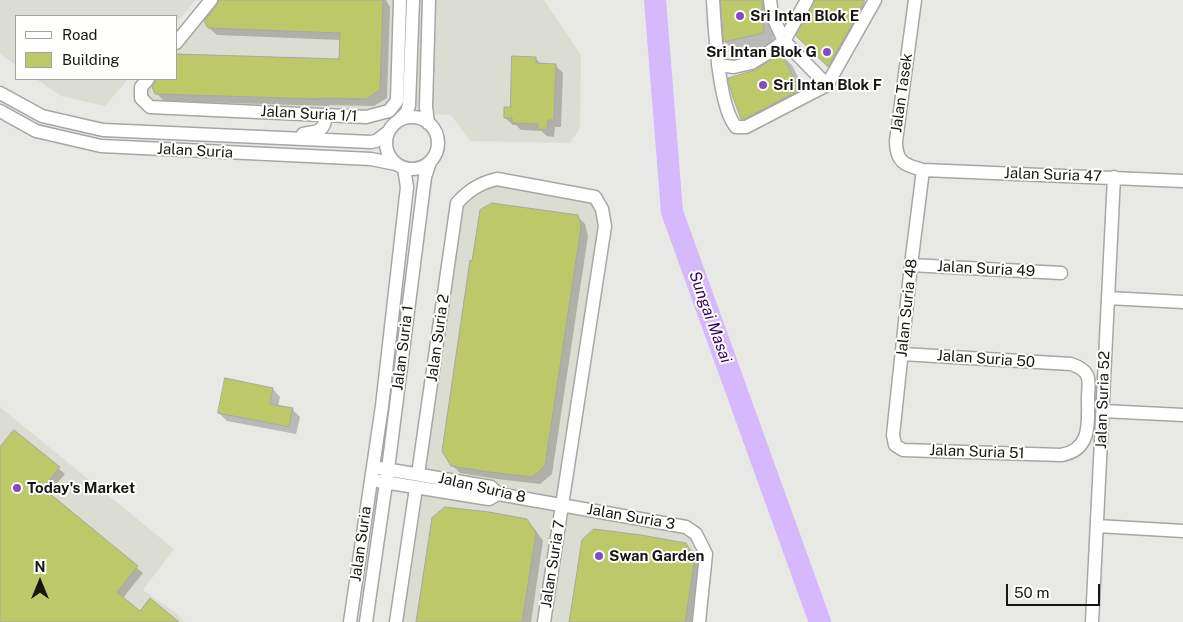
<!DOCTYPE html>
<style>
body{margin:0}
#map{position:relative;width:1183px;height:622px;overflow:hidden;background:#e8e9e5;font-family:"Public Sans",sans-serif}
canvas{display:block}
.legend{position:absolute;left:15px;top:15px;width:162px;height:65px;box-sizing:border-box;background:#fffffe;border:1px solid #a2a2a1;margin:0;padding:6px 9px;list-style:none;font-size:15px;color:#161615}
.legend li{display:flex;align-items:center;gap:10px;height:25px}
.legend b{width:25px;border:1px solid #a2a2a1}
.north{position:absolute;left:15px;top:557px;width:50px;height:50px;-webkit-text-stroke:4px #fffffe;paint-order:stroke;rotate:0deg;font-size:14px;font-weight:700;line-height:20px;text-align:center;color:#161615}
.north::after{content:'';display:block;margin:auto;width:18px;height:22px;background:#161615;clip-path:polygon(50% 0,100% 100%,50% 72%,0 100%)}
.scale{position:absolute;left:1006px;top:584px;width:94px;height:22px;box-sizing:border-box;border:2px solid #161615;border-top:0;padding-left:6px;font-size:15px;line-height:18px;white-space:nowrap;color:#161615;-webkit-text-stroke:4px #fffffe;paint-order:stroke}
</style>
<div id="map">
<canvas width="1183" height="622"></canvas>
<ul class="legend">
<li><b style="height:6px;background:#fff"></b>Road</li>
<li><b style="height:14px;background:#bdc868"></b>Building</li>
</ul>
<div class="north">N</div>
<div class="scale">50 m</div>
</div>
<script>
const ctx = document.querySelector('canvas').getContext('2d');
ctx.lineJoin = 'round';
function fillPath(path, color) { ctx.fillStyle = color; ctx.fill(path, 'evenodd'); }
function stroke(path, color, width, dash) { ctx.strokeStyle = color; ctx.lineWidth = width; ctx.lineCap = dash ? 'butt' : 'round'; ctx.setLineDash(dash || []); ctx.stroke(path); }
function label(font, color, halo, rows, align = 'center') {
  ctx.font = font + ' "Public Sans",sans-serif'; ctx.lineWidth = 4; ctx.setLineDash([]); ctx.textBaseline = 'middle'; ctx.strokeStyle = halo; ctx.fillStyle = color; for (const [text, x, y, turn = 0] of rows) {
    ctx.save(); ctx.translate(x, y); ctx.rotate((+turn || 0) * Math.PI / 180); ctx.textAlign = isNaN(turn) ? turn : align; if (halo) ctx.strokeText(text, 0, 0); ctx.fillText(text, 0, 0); ctx.restore();
  }
}
fillPath(new Path2D(`
 M0,0H196L176,23V16H16V65L0,54Z
 M205,0H544L581,55L580,128L570,143L470,141L451,115L137,102L142,79H176V35Z
 M36,79H128L105,106L61,96Z
 M485,177L598,193L607,207L568,502L690,522L707,543L712,562L704,622H391L452,201Z
 M0,407L174,549L143,590L176,613L185,622H0Z`), '#dbddd2');
fillPath(new Path2D(`
 M220,0H386L390,7L387,98L374,106L329,105V106L164,101L156,93L157,79H176L340,61L341,40L217,35L209,28Z
 M722,0H772L774,44L736,53L725,42Z
 M816,0H859L875,13L840,76L798,36Z
 M781,55L792,65L810,101L753,129L742,118L755,71Z
 M535,58L542,65H555L563,73L561,127H555L554,137L547,136L541,131L521,130L516,125H513L505,118L511,108Z
 M577,216L585,224L588,236L552,474L540,484L497,479L460,473L452,465L473,262Z
 M273,389L280,397L278,406L292,409L300,417L296,434L227,421L219,413Z
 M14,432L65,474L48,494L143,573L123,598L140,612L177,622H0V449Z
 M526,520L534,528L543,541L531,622H418Z
 M685,545L693,552L702,566L693,622H570Z`), '#0003');
stroke(new Path2D(`
 M655,0L672,212L820,622`), '#d5b9fc', 22);
const building = new Path2D(`
 M219,0H383L380,90L366,99L322,98V99L155,94L152,87L156,79H176V54L339,59L340,33L208,28L204,21L217,5Z
 M721,0H762L764,33L724,42Z
 M815,0H862L865,1L828,67L796,36Z
 M781,53L800,90L744,119H741L732,95L728,78L755,70Z
 M512,56L536,57V63L556,64L554,120H548L547,130L538,129V124L512,123V118H504V107H510Z
 M492,203L578,215L581,227L545,466L532,477L489,472L451,466L442,451L470,260L472,261L480,210Z
 M225,378L273,388L270,404L293,408L289,427L218,413Z
 M14,430L60,467L43,488L138,566L117,592L140,611L150,598L179,622H0V447Z
 M445,507L489,512L527,519L536,533L522,622H416L432,518Z
 M594,529L641,535L686,543L695,558L685,622H569L582,540Z`);
fillPath(building, '#bdc868');
stroke(building, '#a8a8a5', 1);
const minor = new Path2D(`
 M713,0C715,30 718,106 736,127H746L827,85L875,0
 M770,0L772,15L784,41L827,85
 M915,0L896,141C896,162 904,165 923,170L1183,181
 M176,43L211,0
 M718,65L734,67L751,63L766,54L784,41L807,0
 M148,79L141,87V98L150,107L366,117L389,111L397,101L400,0
 M0,93L42,116L103,130L371,142L376,141L388,132
 M0,111L36,131L101,146L371,159L396,164
 M386 143a26 26 0 1 1 52 0a26 26 0 1 1-52 0Z
 M400,119L407,112L409,105L413,0
 M428,123L426,107L429,0
 M303,134C318,131 324,133 326,115
 M911,265L1061,273
 M1108,298L1183,302
 M902,354L1071,364C1077,366 1084,369 1087,375C1090,381 1088,391 1088,398C1088,422 1092,450 1061,455L903,450L895,445L893,435L911,265L923,170
 M1103,411L1183,415
 M379,468L491,487L498,494L686,527L696,534L706,554L699,622
 M418,474L457,203C469,190 480,183 497,179L595,197L602,209L605,226L544,622
 M378,481L489,499L498,494
 M1097,526L1183,531
 M350,622L382,406L407,187L404,168
 M366,622L388,469L425,177L430,162
 M396,622L416,488
 M1092,622L1114,177`);
stroke(minor, '#a6a7a4', 15);
stroke(minor, '#fff', 12);
for (const [x, y, r, color] of [
 [740,16,5,"#844ac1"],
 [827,52,5,"#844ac1"],
 [763,85,5,"#844ac1"],
 [17,488,5,"#844ac1"],
 [599,556,5,"#844ac1"]
]) { const dot = new Path2D(); dot.arc(x, y, r, 0, 2 * Math.PI); ctx.fillStyle = color; ctx.fill(dot); stroke(dot, '#fffffe', 2); }
label('bold 15px', '#161615', '#fffffe', [
 ["Sri Intan Blok E",750,16],
 ["Sri Intan Blok G",817,52,"right"],
 ["Sri Intan Blok F",773,85],
 ["Today's Market",27,488],
 ["Swan Garden",609,556]
], 'left');
label('15px', '#161615', '#fffffe', [
 ["Jalan Tasek",902,93,-82],
 ["Jalan Suria 1/1",309,114,3],
 ["Jalan Suria",195,151,3],
 ["Jalan Suria 47",1053,175,2],
 ["Jalan Suria 49",986,269,3],
 ["Jalan Suria 48",907,308,-84],
 ["Jalan Suria 2",438,338,-82],
 ["Jalan Suria 1",403,348,-83],
 ["Jalan Suria 50",986,359,4],
 ["Jalan Suria 52",1103,400,-88],
 ["Jalan Suria 51",977,452,2],
 ["Jalan Suria 8",482,488,13],
 ["Jalan Suria 3",631,517,10],
 ["Jalan Suria",361,544,-82],
 ["Jalan Suria 7",553,564,-81]
]);
label('italic 16px', '#3a0064', '#fffffe', [
 ["Sungai Masai",710,317,70]
]);
</script>
